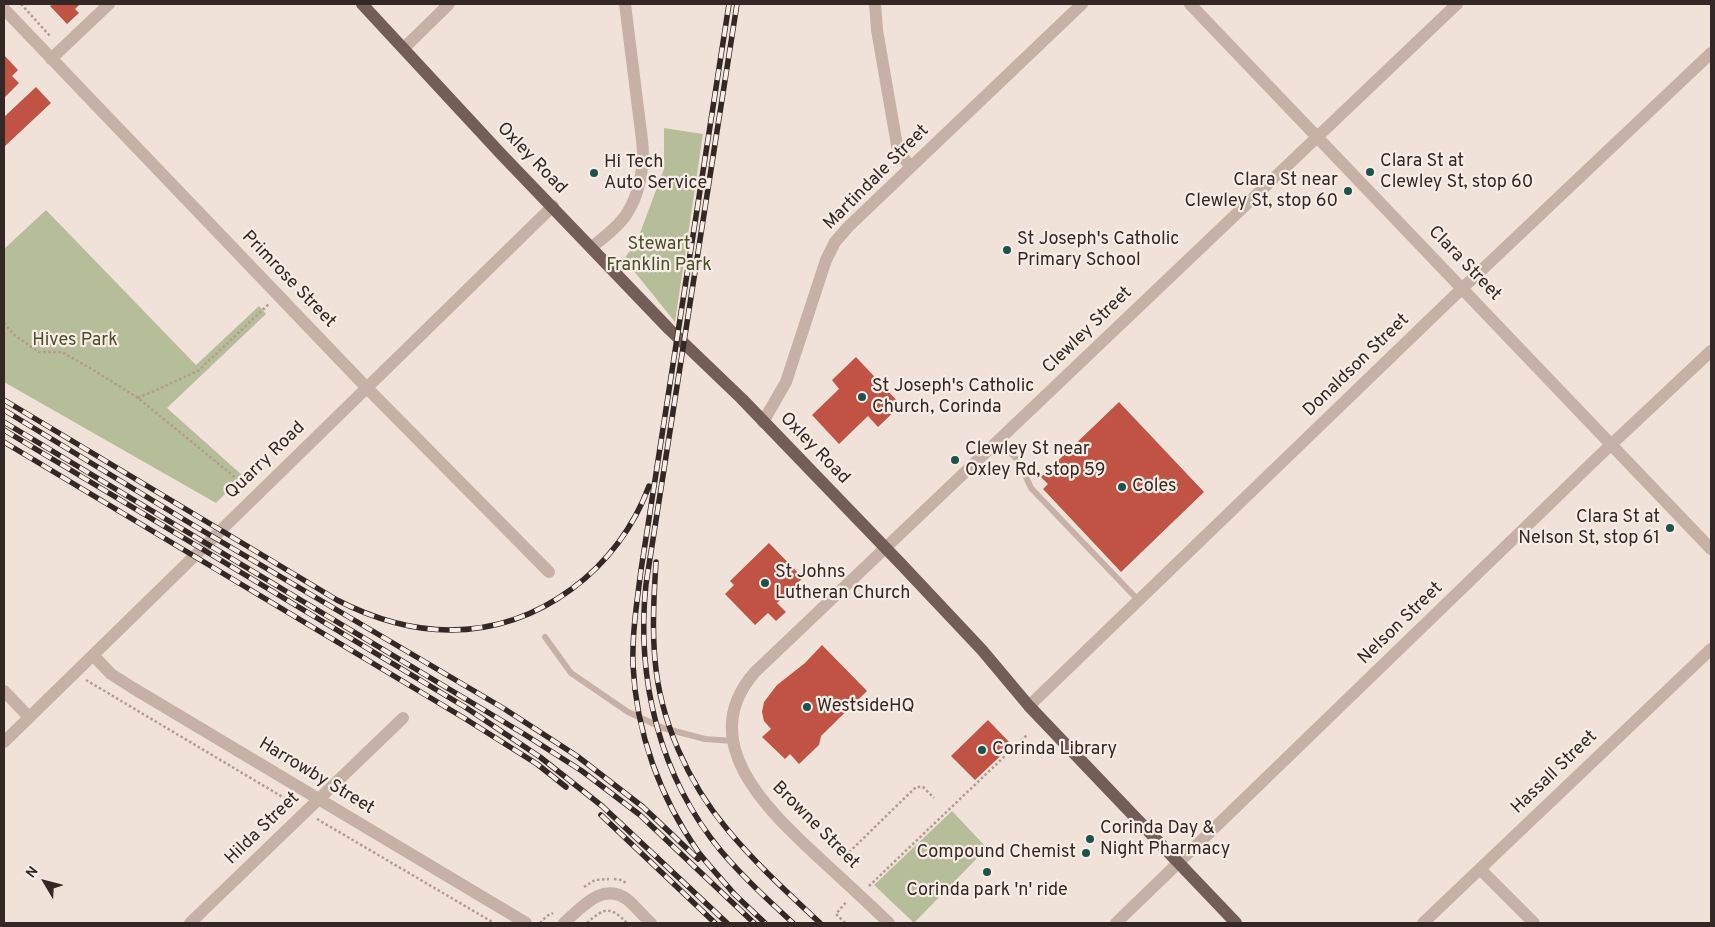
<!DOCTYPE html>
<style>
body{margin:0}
#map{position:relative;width:1715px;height:927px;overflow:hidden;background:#f0e2d8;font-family:Overpass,sans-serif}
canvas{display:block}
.frame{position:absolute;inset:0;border:5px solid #332826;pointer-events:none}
.north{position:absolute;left:20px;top:857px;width:50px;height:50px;-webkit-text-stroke:4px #f8ece4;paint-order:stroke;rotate:307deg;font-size:14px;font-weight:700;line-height:20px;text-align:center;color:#332826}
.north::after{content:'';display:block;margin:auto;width:18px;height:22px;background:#332826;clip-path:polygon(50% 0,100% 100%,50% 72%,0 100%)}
</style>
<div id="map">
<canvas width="1715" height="927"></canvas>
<div class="frame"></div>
<div class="north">N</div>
</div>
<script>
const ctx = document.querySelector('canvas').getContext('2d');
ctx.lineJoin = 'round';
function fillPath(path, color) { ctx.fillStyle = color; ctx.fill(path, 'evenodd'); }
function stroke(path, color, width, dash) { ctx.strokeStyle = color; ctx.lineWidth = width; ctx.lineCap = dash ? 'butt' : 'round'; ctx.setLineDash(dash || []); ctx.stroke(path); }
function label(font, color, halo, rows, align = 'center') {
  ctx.font = font + ' Overpass,sans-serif'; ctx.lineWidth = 4.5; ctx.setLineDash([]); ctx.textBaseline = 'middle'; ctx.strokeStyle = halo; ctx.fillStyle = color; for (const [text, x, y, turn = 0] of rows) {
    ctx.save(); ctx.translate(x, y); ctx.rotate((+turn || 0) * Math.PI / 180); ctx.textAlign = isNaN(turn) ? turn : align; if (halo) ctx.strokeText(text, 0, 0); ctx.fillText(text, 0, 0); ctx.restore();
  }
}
fillPath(new Path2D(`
 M664,128L703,134L675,322L625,260L626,256L637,241L664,169Z
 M46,210L196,365L259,306L266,314L167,408L243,476L216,503L4,382V249Z
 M952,811L987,848L914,923L874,885Z`), '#b6be99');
fillPath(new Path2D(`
 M53,4H80L75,9L79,13L67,24L50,6Z
 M4,55L18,70L12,76L19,83L4,98Z
 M36,87L51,103L4,147V117Z
 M856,357L901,405L878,427L868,416L839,444L812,415L839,389L832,380Z
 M1119,402L1204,492L1121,572L1043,489L1048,484L1041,477Z
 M769,543L803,578L777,603L786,612L776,621L768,613L755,625L725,594L734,585L730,581Z
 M822,645L867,691L821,736L819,745L799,764L790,754L785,759L762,737L771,729L764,721L762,712L764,702L777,685L805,663Z
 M988,720L1012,745L975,780L951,756Z`), '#c15344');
stroke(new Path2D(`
 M21,4L50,36
 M4,323L14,335L39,352H62L95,371L138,398L247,487
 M138,398L198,371L270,303
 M86,680L296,805
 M317,819L494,923
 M842,859L916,787H923L934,798
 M614,879L622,880L626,883
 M869,886L1028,734
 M584,887L595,880L609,879
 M540,923L547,916L553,913
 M587,923C605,907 610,906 627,923
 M845,923L836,914L847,901`), '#b39a8f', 2.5, [2.5, 2.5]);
stroke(new Path2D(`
 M999,440L1019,462L1031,488L1139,601
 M545,637L571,673L628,712L663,728L705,739L733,741`), '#c7b0a5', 6);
stroke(new Path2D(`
 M875,4L877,30L898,151L911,167
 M1190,4L1711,549
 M4,9L367,388L549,572
 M404,48L449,4
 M51,59L109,4
 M592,247C603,238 617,228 626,215C640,194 645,165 642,140L625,4
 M763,422L786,382L826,260L835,242L848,227L1082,4
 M93,655L111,674L133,688L526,923
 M4,691L29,717
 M1029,706L1450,300L1711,53
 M4,742L553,206
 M1480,869L1534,923
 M190,923L403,718
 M564,923C582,907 603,881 628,900C636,907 643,916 651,923
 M889,923C865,900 841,878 816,855C767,809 694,741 755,672L1457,4
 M1116,923L1598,457L1711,351
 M1423,923L1711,649`), '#c7b0a5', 12);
stroke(new Path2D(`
 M362,4L502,155L669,329L742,399L901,564L982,650L1029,706L1236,923`), '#745d57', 12);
const rail = new Path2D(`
 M729,4L641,570C637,601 632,633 633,665C636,732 660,798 699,853C711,868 724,882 736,896
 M737,4L646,584C636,678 659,776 721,851C743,877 768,900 793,923
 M4,400L337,600C372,618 410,630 450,630C540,630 619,568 649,486
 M4,410L193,525L503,708L577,756L643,807L698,859
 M4,422L524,734L582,771L640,815L754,923
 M4,430L465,707L540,757L602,806L727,923
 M4,442L464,718L537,764L566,787
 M656,562C654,595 652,627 655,660C660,720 688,783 727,829C755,863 788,893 820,923
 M601,815L715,923
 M732,892L765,923`);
stroke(rail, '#332826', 5.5);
stroke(rail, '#f8ece4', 4, [11]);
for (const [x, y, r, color] of [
 [1370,172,5,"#1d524f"],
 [594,173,5,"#1d524f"],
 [1348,191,5,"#1d524f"],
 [1007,250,5,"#1d524f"],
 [862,397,5,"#1d524f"],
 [955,460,5,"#1d524f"],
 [1122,487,5,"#1d524f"],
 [1670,528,5,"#1d524f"],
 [765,583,5,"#1d524f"],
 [807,707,5,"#1d524f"],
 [982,750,5,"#1d524f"],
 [1090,839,5,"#1d524f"],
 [1086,853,5,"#1d524f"],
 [987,872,5,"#1d524f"]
]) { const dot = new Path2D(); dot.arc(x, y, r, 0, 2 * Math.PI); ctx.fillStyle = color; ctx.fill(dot); stroke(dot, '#f8ece4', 2); }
label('18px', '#332826', '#f8ece4', [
 ["Oxley Road",531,159,46],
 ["Martindale Street",877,178,-45],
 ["Clara Street",1464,264,46],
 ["Primrose Street",288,280,46],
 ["Clewley Street",1088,331,-44],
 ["Donaldson Street",1357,366,-44],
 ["Oxley Road",814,449,46],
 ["Quarry Road",266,461,-44],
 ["Nelson Street",1401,624,-44],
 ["Hassall Street",1555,773,-44],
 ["Harrowby Street",316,777,31],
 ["Browne Street",815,826,45],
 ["Hilda Street",263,829,-44]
]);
label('18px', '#332826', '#f8ece4', [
 ["Clara St at",1380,162],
 ["Clewley St, stop 60",1380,183],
 ["Hi Tech",604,163],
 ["Auto Service",604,184],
 ["Clara St near",1338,181,"right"],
 ["Clewley St, stop 60",1338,202,"right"],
 ["St Joseph's Catholic",1017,240],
 ["Primary School",1017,261],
 ["St Joseph's Catholic",872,387],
 ["Church, Corinda",872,408],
 ["Clewley St near",965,450],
 ["Oxley Rd, stop 59",965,471],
 ["Coles",1132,487],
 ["Clara St at",1660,518,"right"],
 ["Nelson St, stop 61",1660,539,"right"],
 ["St Johns",775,573],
 ["Lutheran Church",775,594],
 ["WestsideHQ",817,707],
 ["Corinda Library",992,750],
 ["Corinda Day &",1100,829],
 ["Night Pharmacy",1100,850],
 ["Compound Chemist",1076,853,"right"],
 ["Corinda park 'n' ride",987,891,"center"]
], 'left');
label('18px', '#47502b', '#f8ece4', [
 ["Stewart",659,245],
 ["Franklin Park",659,266],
 ["Hives Park",75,341]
]);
</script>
